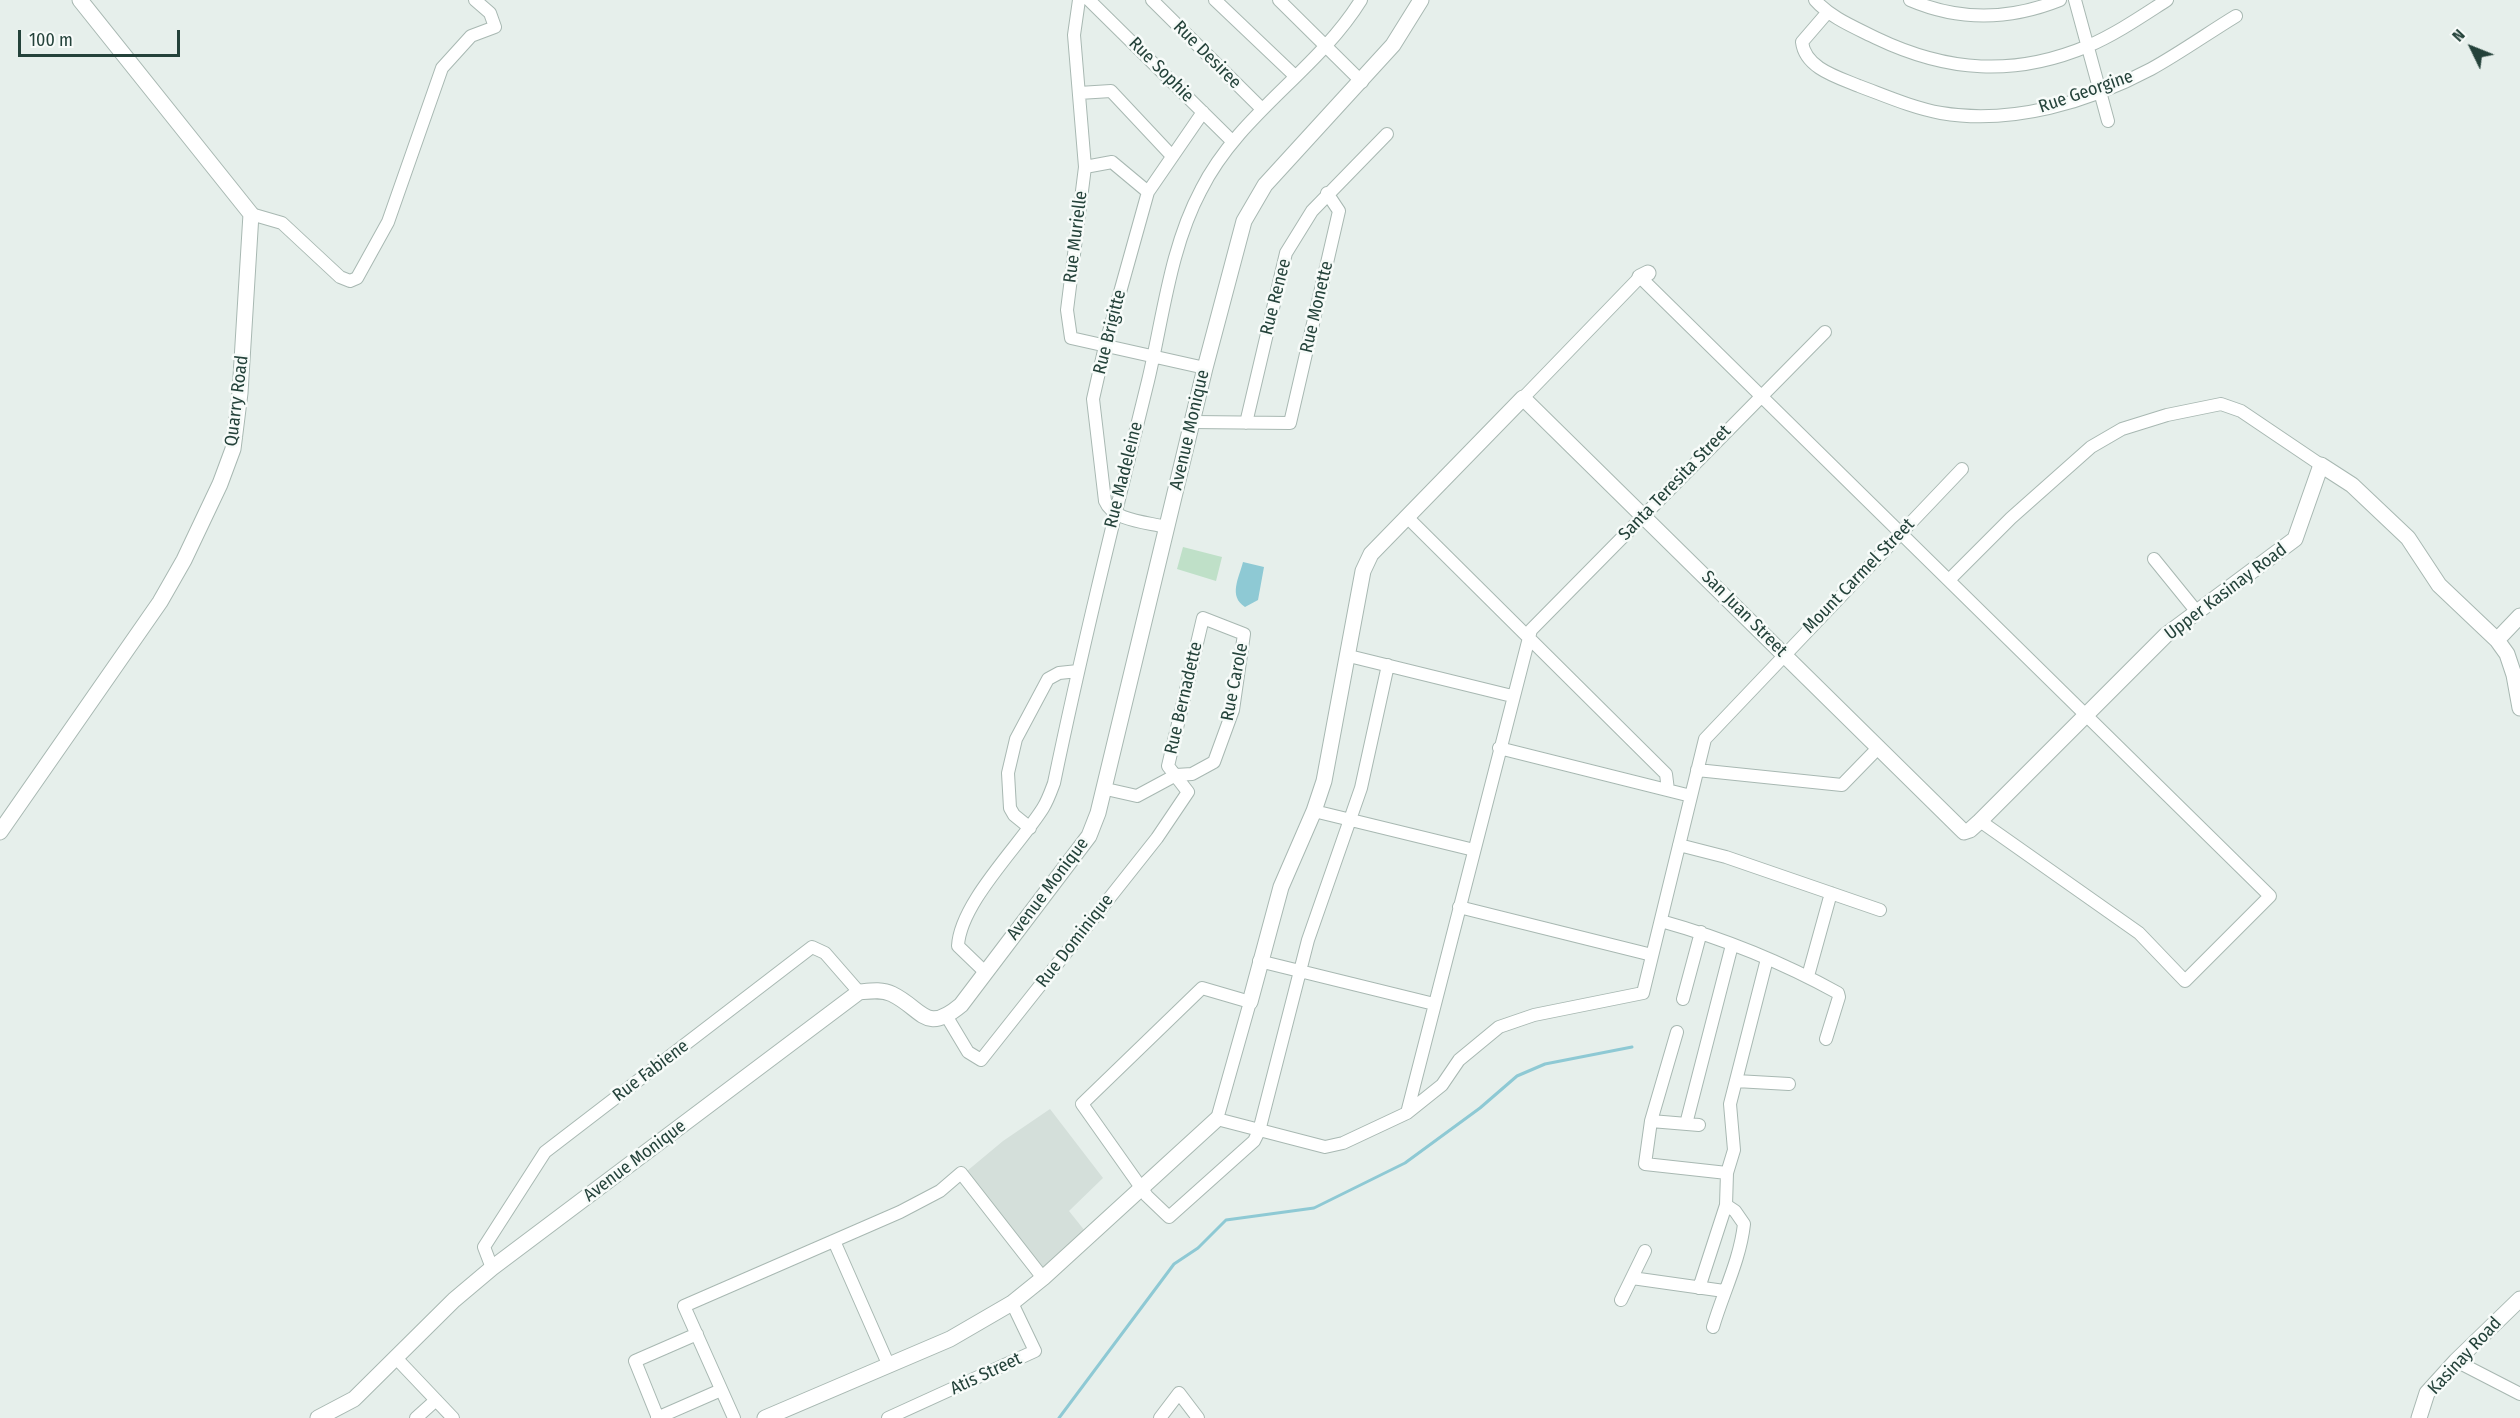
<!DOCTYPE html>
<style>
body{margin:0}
#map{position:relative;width:2520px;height:1418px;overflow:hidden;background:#e6efeb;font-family:"Fira Sans Condensed",sans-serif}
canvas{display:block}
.north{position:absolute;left:2442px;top:18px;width:60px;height:60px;-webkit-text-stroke:4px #f7fbf9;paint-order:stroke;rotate:313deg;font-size:16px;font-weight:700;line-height:24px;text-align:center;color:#24423a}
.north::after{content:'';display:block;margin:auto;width:21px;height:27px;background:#24423a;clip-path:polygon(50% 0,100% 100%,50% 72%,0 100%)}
.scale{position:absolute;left:18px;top:30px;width:162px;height:27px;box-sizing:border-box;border:3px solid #24423a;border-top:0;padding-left:8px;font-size:18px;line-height:21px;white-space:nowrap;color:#24423a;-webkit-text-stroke:4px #f7fbf9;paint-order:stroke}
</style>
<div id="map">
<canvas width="2520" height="1418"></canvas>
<div class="north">N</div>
<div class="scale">100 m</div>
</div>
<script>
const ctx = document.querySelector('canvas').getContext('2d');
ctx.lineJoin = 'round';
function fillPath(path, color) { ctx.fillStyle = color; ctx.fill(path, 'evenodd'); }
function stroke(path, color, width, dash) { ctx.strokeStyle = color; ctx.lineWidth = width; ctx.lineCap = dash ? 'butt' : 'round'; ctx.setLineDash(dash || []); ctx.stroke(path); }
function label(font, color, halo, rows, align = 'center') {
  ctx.font = font + ' "Fira Sans Condensed",sans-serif'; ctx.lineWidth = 5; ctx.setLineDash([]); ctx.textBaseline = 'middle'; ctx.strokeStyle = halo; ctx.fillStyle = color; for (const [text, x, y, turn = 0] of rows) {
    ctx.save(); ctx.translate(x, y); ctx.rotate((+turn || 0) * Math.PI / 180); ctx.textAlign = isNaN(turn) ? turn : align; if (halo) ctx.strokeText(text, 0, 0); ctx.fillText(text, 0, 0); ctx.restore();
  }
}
fillPath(new Path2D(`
 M1050,1109L1103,1178L1069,1211L1085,1231L1042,1268L967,1171L1003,1141Z`), '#d4dfda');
fillPath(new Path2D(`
 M1183,547L1222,557L1216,581L1177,569Z`), '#bfe0c8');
fillPath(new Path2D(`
 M1243,562L1264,567L1258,600L1245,607C1228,596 1239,578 1243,562Z`), '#8ec9d4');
stroke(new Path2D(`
 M1059,1418L1174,1264L1198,1248L1226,1220L1314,1208L1405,1163L1480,1108L1517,1076L1545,1064L1632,1047`), '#8ec9d4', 3);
const minor = new Path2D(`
 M1079,0L1074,35L1085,167L1067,310L1071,338L1205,368
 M1089,0L1232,141
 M1152,0L1262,109
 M1215,0L1295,76
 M1279,0L1362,82
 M1815,0C1831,18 1854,27 1876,38C1947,72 2014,77 2088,46C2116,34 2142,16 2167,0
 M1910,0C1959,21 2010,20 2060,0
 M2075,0L2108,121
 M1827,13L1802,42C1805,68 1837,77 1859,86C1886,96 1913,108 1941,113C2012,125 2089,102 2151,69C2180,53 2208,33 2236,16
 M1079,93L1111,91L1172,156
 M1085,167L1112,162L1148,192
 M251,214L282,223L340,277L350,281L357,278L388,222L442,68L471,36L495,27L490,13L475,0
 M1523,398L1640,277L2270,896L2185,981L2139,933L1980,821
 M1193,422L1290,423L1339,211L1327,193
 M1246,423L1286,253L1312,211L1387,134
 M1407,517L1666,774L1668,790
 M1166,527C1147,522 1113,521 1105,501L1093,399L1105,346L1148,192L1203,112
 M2154,559L2197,612
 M1949,580L2011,518L2091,447L2122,429L2167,415L2221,404L2241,411L2321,465
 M1349,656L1512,696
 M1388,665L1361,788L1308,940L1259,1131L1254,1141L1169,1217L1147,1196L1082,1104L1202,988L1250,1002L1217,1119L1325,1147L1343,1143L1407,1113L1442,1085L1459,1060L1499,1027L1534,1015L1643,993L1705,739L1962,469
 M1499,748L1691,796
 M1697,770L1842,785L1879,747
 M1314,811L1474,850
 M1030,828L1014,815L1010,808L1008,773L1016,739L1048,679L1059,673L1078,671
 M1679,845L1726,857L1880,910
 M1459,907L1652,955
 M1661,921C1722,938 1782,962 1838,993L1839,997L1826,1039
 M1259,961L1434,1004
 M985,972L958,946C960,903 1020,845 1043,808C1048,800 1051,791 1054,783C1082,648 1115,515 1148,381C1163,318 1170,248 1201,190C1239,114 1317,71 1361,0
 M1808,976L1831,893
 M1683,999L1701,932
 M947,1017L968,1052L981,1060L1157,838L1188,792L1168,766L1203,618L1244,634L1233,710L1214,762L1192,774L1176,775L1137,796L1106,789
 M1677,1032L1651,1121L1645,1164L1727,1173L1734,1150L1730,1104L1767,959
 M1736,1081L1789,1084
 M1407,1113L1531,630L1825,332
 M1651,1121L1699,1125
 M1686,1124L1732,945
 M834,1241L889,1366
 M492,1268L484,1247L545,1152L812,947L825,953L859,992
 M1632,1278L1724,1291
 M1699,1288L1726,1205L1727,1173
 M1621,1300L1645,1251
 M1713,1327C1723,1293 1740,1260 1744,1224L1735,1211L1726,1205
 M397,1359L453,1418
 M2456,1361L2520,1394
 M416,1418L436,1400
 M657,1418L721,1390
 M658,1418L635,1361L697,1334
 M734,1418L684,1306L900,1212L940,1191L961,1173L1043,1278
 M888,1418L1035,1351L1012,1303
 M1160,1418L1179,1393L1198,1418`);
const tertiary = new Path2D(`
 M1640,277L1648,273
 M2497,640L2520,616
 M0,832L160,602L184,560L220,484L233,449L240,393L251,214L80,0
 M1250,1002L1281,887L1314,811L1324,781L1363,571L1371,554L1523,398L1964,832L1970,830L1980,821L2166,635L2295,539L2321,465L2352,485L2408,538L2439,585L2497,640L2507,654L2514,675L2520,708
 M318,1418L354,1399L454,1300L492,1268L859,992C870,991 882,989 892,994C923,1009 925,1035 961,1005L1089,836L1098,813L1205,368L1244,221L1265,185L1393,45L1421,0
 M765,1418L950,1339L1012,1303L1043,1278L1217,1119
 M2419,1418L2427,1393L2456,1361L2520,1299`);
stroke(minor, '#a8b8b2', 14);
stroke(tertiary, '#a8b8b2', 17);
stroke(minor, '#fff', 12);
stroke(tertiary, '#fff', 15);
label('18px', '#24423a', '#f7fbf9', [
 ["Rue Desiree",1207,55,45],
 ["Rue Sophie",1161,70,45],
 ["Rue Georgine",2086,92,-19],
 ["Rue Murielle",1076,237,-83],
 ["Rue Renee",1276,297,-76],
 ["Rue Monette",1317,307,-77],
 ["Rue Brigitte",1110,332,-76],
 ["Quarry Road",237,401,-83],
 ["Avenue Monique",1190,430,-77],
 ["Rue Madeleine",1124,475,-76],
 ["Santa Teresita Street",1675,483,-46],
 ["Mount Carmel Street",1859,576,-46],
 ["Upper Kasinay Road",2226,592,-37],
 ["San Juan Street",1744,614,45],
 ["Rue Carole",1235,682,-79],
 ["Rue Bernadette",1184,698,-77],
 ["Avenue Monique",1048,889,-53],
 ["Rue Dominique",1075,941,-52],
 ["Rue Fabiene",651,1071,-37],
 ["Avenue Monique",635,1161,-37],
 ["Kasinay Road",2465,1356,-47],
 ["Atis Street",986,1374,-25]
]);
</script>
